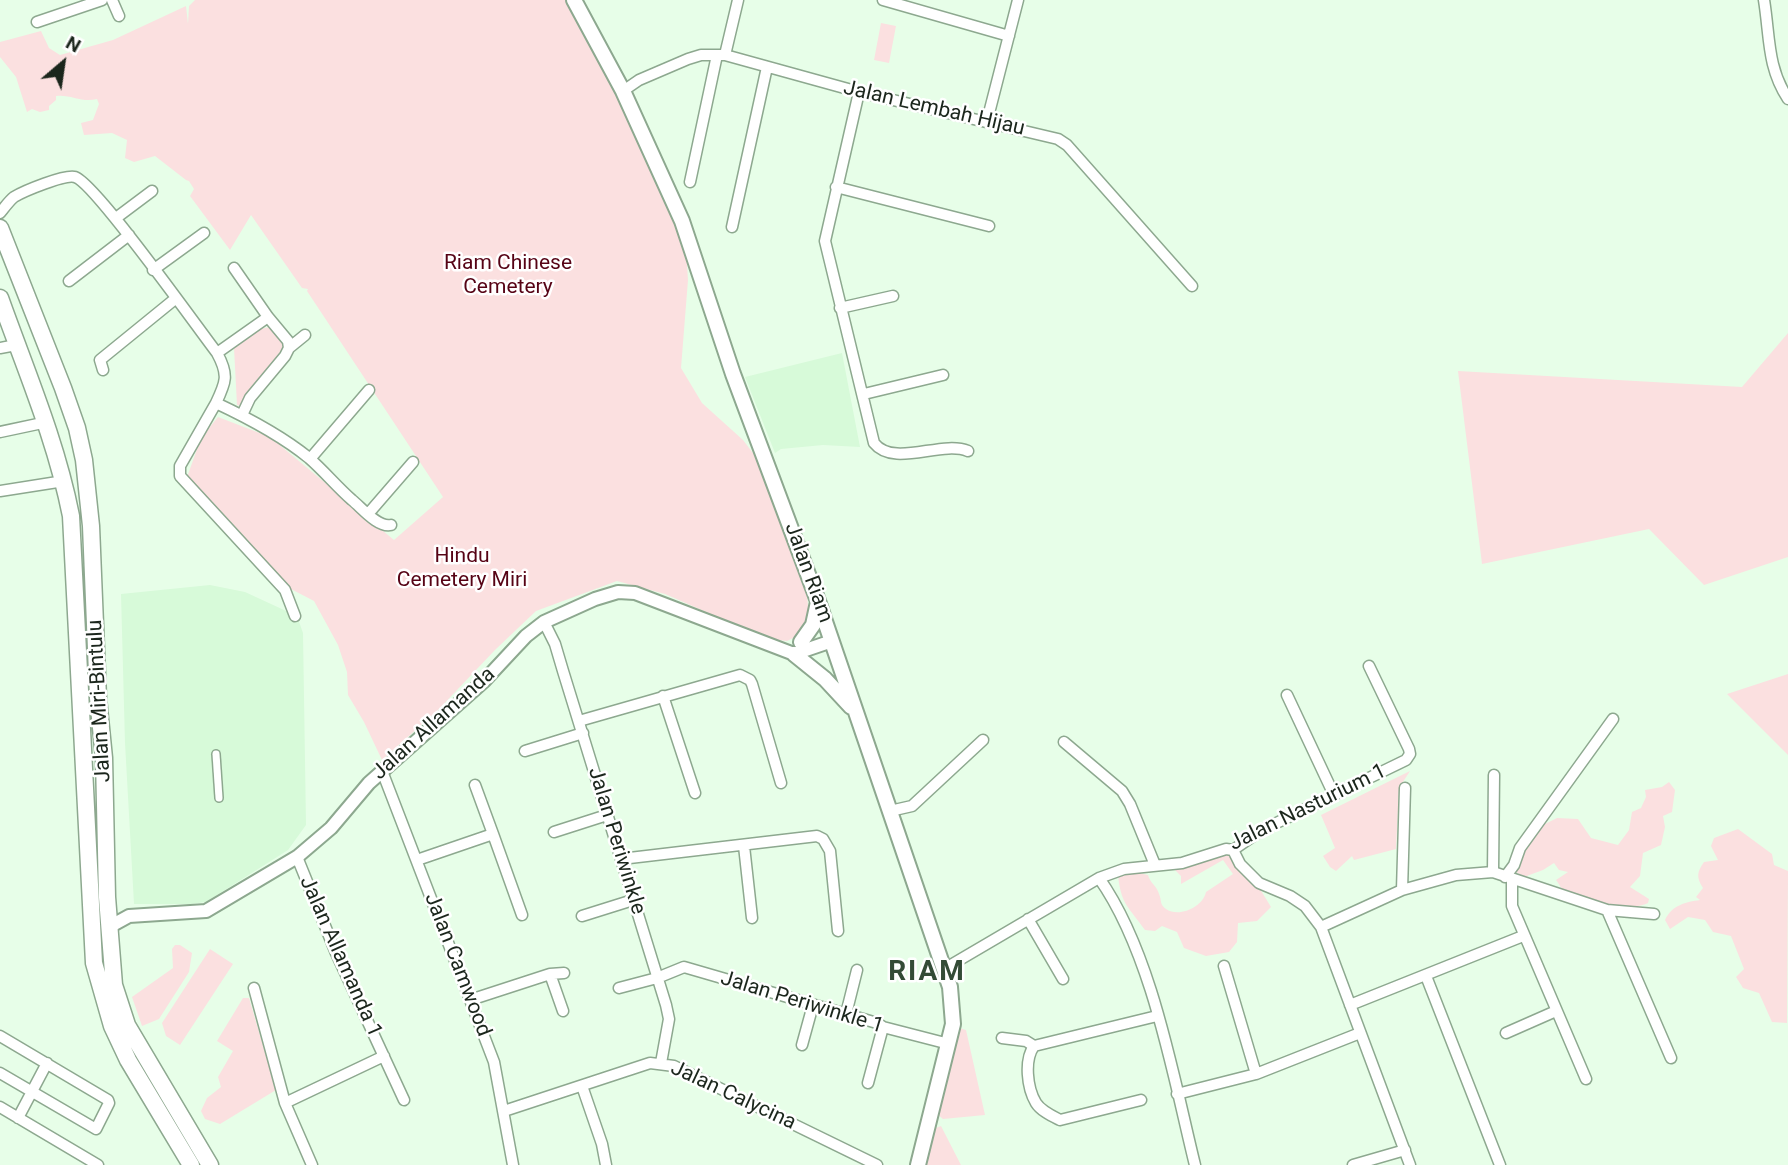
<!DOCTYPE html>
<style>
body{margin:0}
#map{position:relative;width:1788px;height:1165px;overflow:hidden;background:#e7fee8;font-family:Roboto,sans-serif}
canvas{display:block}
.north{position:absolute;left:28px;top:28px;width:70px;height:70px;-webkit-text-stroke:5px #fff;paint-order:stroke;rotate:29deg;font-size:19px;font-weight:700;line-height:28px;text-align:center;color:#1b261c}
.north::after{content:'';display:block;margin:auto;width:24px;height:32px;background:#1b261c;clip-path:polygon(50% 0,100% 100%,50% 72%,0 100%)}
</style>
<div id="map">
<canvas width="1788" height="1165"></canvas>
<div class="north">N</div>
</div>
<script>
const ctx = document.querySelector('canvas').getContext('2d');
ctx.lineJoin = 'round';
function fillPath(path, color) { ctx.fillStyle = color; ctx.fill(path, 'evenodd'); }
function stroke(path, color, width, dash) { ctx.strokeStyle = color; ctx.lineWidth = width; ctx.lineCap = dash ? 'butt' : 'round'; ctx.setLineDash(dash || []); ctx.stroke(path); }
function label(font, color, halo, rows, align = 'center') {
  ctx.font = font + ' Roboto,sans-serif'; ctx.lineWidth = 5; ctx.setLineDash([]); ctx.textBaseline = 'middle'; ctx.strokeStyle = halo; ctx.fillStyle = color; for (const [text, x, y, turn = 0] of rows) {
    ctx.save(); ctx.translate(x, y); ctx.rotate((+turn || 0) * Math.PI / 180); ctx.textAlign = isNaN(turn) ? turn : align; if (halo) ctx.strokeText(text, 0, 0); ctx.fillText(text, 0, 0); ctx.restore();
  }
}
fillPath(new Path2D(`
 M842,353L860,447L823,445L781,449L775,453L745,377Z
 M210,585L245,592L297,616L303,633L306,825L288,850L206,902L191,904H134L125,743L121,594Z`), '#d7fad9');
fillPath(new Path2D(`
 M195,0H570L624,107L675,220L686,250L688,280L681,368L702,403L743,440L766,470L796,547L807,592L809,623L799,635L787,641L768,639L665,594L617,581L536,611L495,650L438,710L382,760L364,722L348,695L347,672L338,645L314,601L289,588L186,480L201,438L218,417L270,437L394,540L443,497L307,291L308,289L302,288L251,215L230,250L190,196L194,189L189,181L186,180L155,156L134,162L125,158L127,140L112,133L84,135L81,123L93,120L99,104L97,99C82,103 70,94 56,96V100L49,106V110L40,112L32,109L27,112L16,77L0,57V42L41,31L49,48L60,55L113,40L186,6L188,24L189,6Z
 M881,23L896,26L889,63L874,60Z
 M270,327L284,342L285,348L249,391L241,406L237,405L234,348L260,329Z
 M1788,333V557L1704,585L1649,529L1482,564L1458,371L1742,387Z
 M1788,674V755L1727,694Z
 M1410,771L1399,788L1396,849L1354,860L1352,856L1336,871L1330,867L1323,856L1335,848L1321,815Z
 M1669,782L1675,790L1672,812L1663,816L1665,827L1661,845L1643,853L1640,876L1630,887L1649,899L1648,903C1631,912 1582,905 1566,893C1562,890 1559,884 1556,880L1568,872L1559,870L1554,863L1543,870L1524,877L1516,872L1520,849L1541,826L1557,818L1578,819L1591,838L1618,845L1629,830L1632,812L1641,808L1646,797L1645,790L1662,787Z
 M1738,829L1772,854L1774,865L1788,871L1787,1023L1772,1022L1759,993L1743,988L1736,977L1744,969L1731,936L1713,932L1705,920L1688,917L1670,929L1665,920C1672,905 1686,902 1700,900L1696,897L1703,888C1696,877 1697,872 1704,862L1718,860L1711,846L1714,838Z
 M1226,853L1260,889L1271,907L1257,921L1238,923L1237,942L1229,952L1206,956L1184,948L1177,932L1162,926L1155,931L1145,930C1129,907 1121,905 1118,875L1134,872L1148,875C1150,883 1157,886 1159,894C1162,900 1159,904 1166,909C1179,918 1203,907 1206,892L1233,874L1223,860L1181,884V876L1174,869Z
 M175,945H180L192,953L189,972L159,1019L142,1026L132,997L173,968L172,949Z
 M210,949L233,964L180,1045L166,1036L162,1023Z
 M243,998H249L276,1090L220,1124L205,1119L201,1111L207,1098L221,1087L218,1077L233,1051L217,1041Z
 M959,1028L966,1030L985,1115L943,1119L938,1115L952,1044Z
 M941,1126L961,1165H924L933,1129Z`), '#fbe0e0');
const pedestrian = new Path2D(`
 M216,754L219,798`);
const minor = new Path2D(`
 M112,0L119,16
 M883,0L1009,36
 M1764,0C1770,37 1767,67 1788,99
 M37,22L102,0
 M725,55L738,0
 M623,91L639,80L688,59L701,55H725L859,92L1058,139L1067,145L1192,286
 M859,92L825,241L874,443C894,468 941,440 968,451
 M987,121L1018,0
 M690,182L717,55
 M836,187L989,226
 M0,213C4,208 9,201 14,197C24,191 65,174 75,177C95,183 197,327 217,353C229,375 226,382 216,403C248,418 282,436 309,458C324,471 337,487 352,500C362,508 378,528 391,525
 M116,218L152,191
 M732,227L767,67
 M234,268L268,317L288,341L289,348L285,356L250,398L242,415
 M153,270L204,233
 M69,281L129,235
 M840,308L893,296
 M0,348L16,345
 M289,348L305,335
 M217,353L268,317
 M103,370L100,360L175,299
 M864,394L943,375
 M216,403L180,466V476L285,590L295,616
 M0,432L47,422
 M310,459L369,390
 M0,491L64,481
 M368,514L413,462
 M544,622L555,644L563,671L666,1005L669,1019L661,1063
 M1287,695L1334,795
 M663,696L695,793
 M579,721L740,675L750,680L752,684L781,783
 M1064,742L1122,791L1130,804L1155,865
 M525,751L583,733
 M382,771L494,1062L513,1165
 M475,785L493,834
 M890,811L912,806L983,740
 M554,832L607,815
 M744,846L752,918
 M1233,850L1240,864L1259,883L1290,896L1305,906L1321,927L1410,1165
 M297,857L336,953L404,1100
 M621,859L817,836L823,839L830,851L838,931
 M417,860L493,834L522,915
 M1493,872L1494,775
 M1505,877L1514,865L1520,848L1613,719
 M1099,878C1152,953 1173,1076 1195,1165
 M1512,880V906L1586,1079
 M1402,890L1456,875L1493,872L1607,910L1671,1058
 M1607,910L1654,914
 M582,916L633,900
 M1028,919L1063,979
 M1321,927L1402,890L1405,788
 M1224,966L1256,1074
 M944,969L1099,878L1124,869L1182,863L1226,849L1233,850L1262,830L1406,760L1410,754L1409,749L1369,666
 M550,974L563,1011
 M1426,976L1500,1165
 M254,988L285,1103L312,1165
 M619,988L657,978L684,967L877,1023L883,1027L949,1044
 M470,1000L550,974L564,973
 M1350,1005L1523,936
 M846,1014L857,970
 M1506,1033L1556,1011
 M0,1036L108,1100L109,1103L96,1129L0,1073
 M1002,1038L1026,1041L1034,1046
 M802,1045L813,1005
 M868,1083L883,1027
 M582,1086L602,1144L606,1165
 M1177,1094L1256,1074L1360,1033
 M1141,1100L1060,1120C1052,1116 1041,1111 1036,1103C1027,1088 1024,1060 1034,1046L1157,1016
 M285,1103L384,1056
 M0,1107L98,1165
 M504,1111L650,1063L674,1066L877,1165
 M18,1118L47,1063
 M1353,1165L1405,1150`);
const tertiary = new Path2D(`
 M109,927L129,916L206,911L297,857L331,828L369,783L484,681L526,636L544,622L595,599L618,592L635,593L794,654L832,641`);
const secondary = new Path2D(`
 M574,0L623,91L682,221L733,374L818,601L950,987L953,1024L918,1165
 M801,642L813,625L818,602
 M794,654L825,679L851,707`);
const trunk = new Path2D(`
 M0,228L63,388L77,428L84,460L91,526L98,698L104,758L107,897L114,985L127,1025L210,1165
 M0,298C26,371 56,440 71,516L94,963L112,1026L128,1060L191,1165`);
stroke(pedestrian, '#8da88f', 10);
stroke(minor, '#8da88f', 13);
stroke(tertiary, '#8da88f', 16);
stroke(secondary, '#8da88f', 18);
stroke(trunk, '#8da88f', 19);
stroke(pedestrian, '#fff', 7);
stroke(minor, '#fff', 10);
stroke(tertiary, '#fff', 12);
stroke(secondary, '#fff', 14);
stroke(trunk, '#fff', 16);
label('21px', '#1b261c', '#fff', [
 ["Jalan Lembah Hijau",934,109,13],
 ["Jalan Riam",808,573,70],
 ["Jalan Miri-Bintulu",100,701,-93],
 ["Jalan Allamanda",434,724,-42],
 ["Jalan Nasturium 1",1308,808,-26],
 ["Jalan Periwinkle",616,841,73],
 ["Jalan Allamanda 1",340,957,66],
 ["Jalan Camwood",457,965,69],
 ["Jalan Periwinkle 1",802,1003,17],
 ["Jalan Calycina",733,1096,25]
]);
label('21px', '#560315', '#fff', [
 ["Riam Chinese",508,264],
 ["Cemetery",508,288],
 ["Hindu",462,557],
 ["Cemetery Miri",462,581]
]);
ctx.letterSpacing = '2px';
label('bold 28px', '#334b36', '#fff', [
 ["RIAM",927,973]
]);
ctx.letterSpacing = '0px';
</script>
